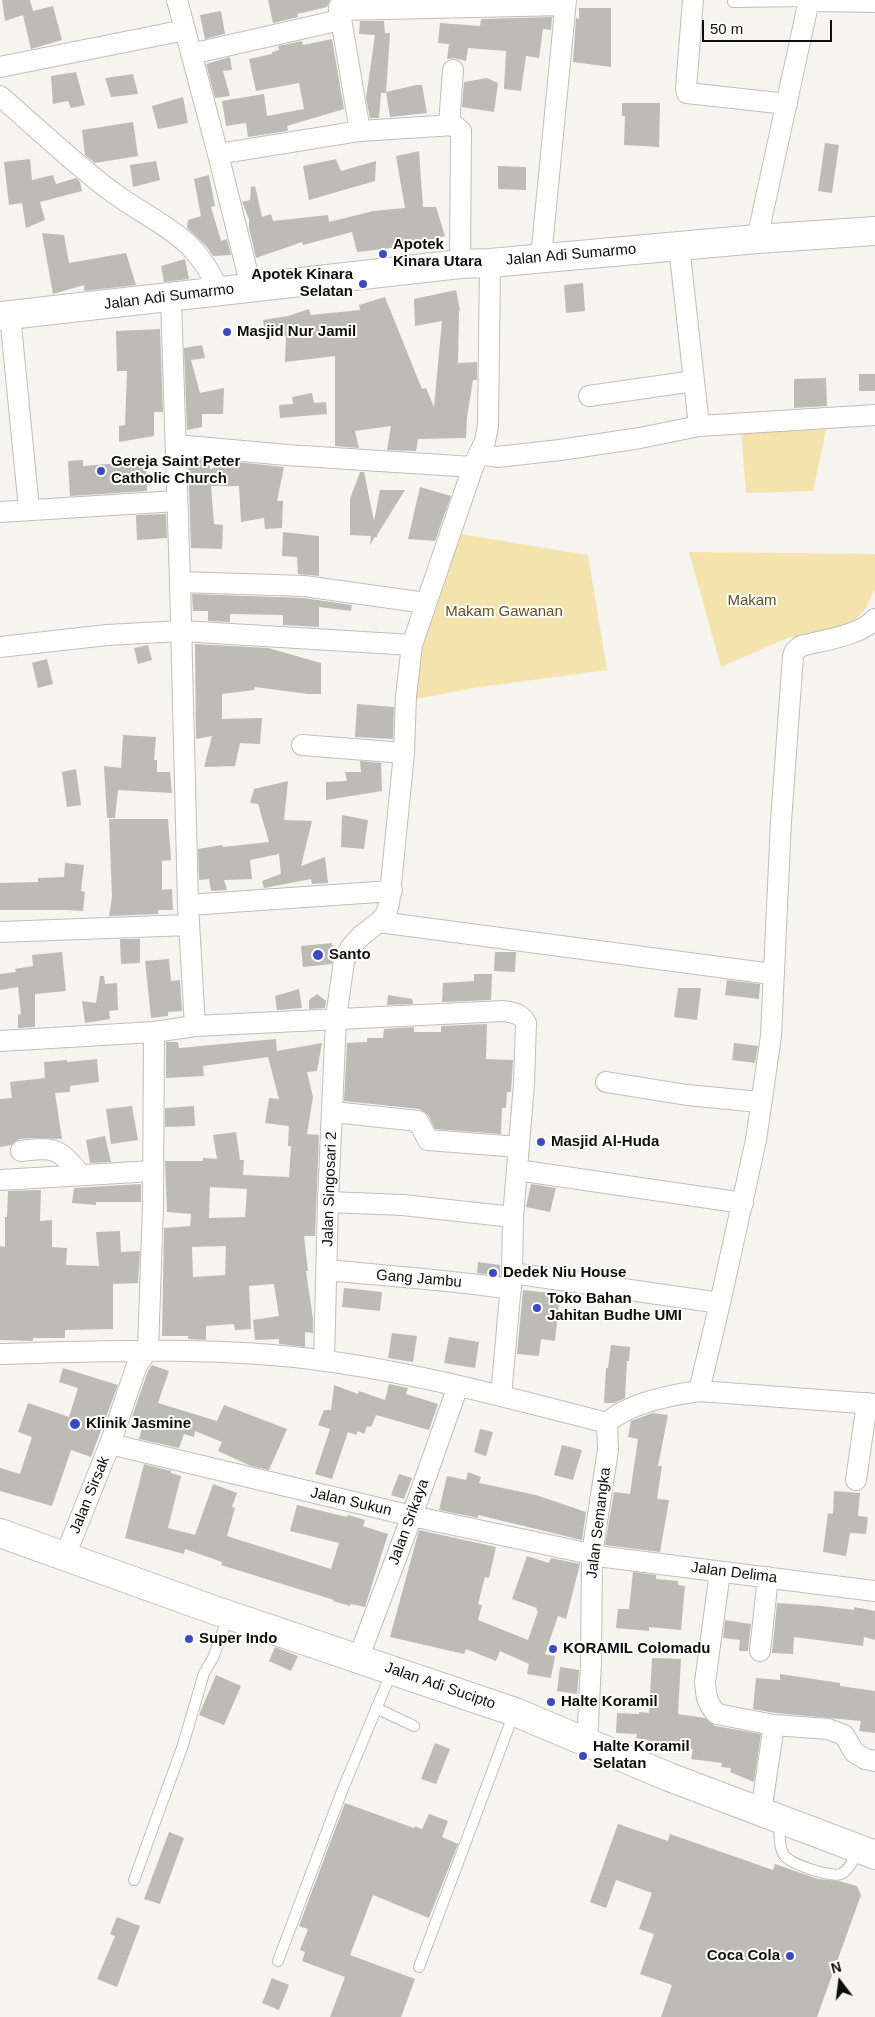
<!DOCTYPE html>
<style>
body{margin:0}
#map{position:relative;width:875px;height:2017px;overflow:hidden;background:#f5f4ee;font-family:Helvetica,sans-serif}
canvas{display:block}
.north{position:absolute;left:815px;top:1957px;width:50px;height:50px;-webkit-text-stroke:4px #fff;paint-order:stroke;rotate:345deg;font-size:14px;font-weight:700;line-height:20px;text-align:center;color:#0e0e0c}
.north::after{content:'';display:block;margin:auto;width:18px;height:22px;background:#0e0e0c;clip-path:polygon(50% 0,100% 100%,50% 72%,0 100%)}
.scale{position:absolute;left:702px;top:20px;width:130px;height:22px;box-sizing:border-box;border:2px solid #0e0e0c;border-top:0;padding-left:6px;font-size:15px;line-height:18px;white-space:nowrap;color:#0e0e0c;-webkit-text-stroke:4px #fff;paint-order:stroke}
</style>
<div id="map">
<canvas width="875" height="2017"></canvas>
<div class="north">N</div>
<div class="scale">50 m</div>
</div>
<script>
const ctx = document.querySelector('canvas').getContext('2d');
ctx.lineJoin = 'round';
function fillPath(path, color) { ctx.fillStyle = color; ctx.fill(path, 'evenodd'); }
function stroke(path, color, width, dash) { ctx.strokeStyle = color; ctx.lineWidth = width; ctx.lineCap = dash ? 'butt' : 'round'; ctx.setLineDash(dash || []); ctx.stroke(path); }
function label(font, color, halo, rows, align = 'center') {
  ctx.font = font + ' Helvetica,sans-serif'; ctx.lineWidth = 4; ctx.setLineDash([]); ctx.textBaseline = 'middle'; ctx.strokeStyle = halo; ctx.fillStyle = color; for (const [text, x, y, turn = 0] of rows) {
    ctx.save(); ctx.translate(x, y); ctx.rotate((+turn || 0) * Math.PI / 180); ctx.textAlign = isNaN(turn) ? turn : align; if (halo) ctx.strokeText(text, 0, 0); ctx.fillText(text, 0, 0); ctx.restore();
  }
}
fillPath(new Path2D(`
 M827,426L813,491L746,493L741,432Z
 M461,534L588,555L607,670L474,688L411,700L421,634Z
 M689,552L875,554V589L866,608L852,623L785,639L721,667Z`), '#f5e3ae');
fillPath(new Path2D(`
 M2,0H30L33,11L53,6L62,40L31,49L23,15L5,21Z
 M268,0H330L327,7L297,14L298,17L273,23Z
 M579,8H611V67L573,62L576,18L579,19Z
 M221,11L225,34L205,39L200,15Z
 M552,17L551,30L543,29L539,58L526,56L521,91L504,89L506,51L468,48L466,61L454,58L447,59L449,44L438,43L440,23L480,26L481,19Z
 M360,21H384L385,33H390L386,93H381L379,118H370L366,98L375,35L359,34Z
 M332,39L344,109L287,126L288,130L287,131L248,137L246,123L226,126L222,101L264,94L267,116L304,109L299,83L256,91L249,59L272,54V52L279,50L278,46L302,41L303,45Z
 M230,57L232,70L223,71L230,96L215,98L206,64Z
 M76,72L85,105L71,108L68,101L53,104L51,76Z
 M133,74L138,94L111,97L105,78Z
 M487,78L498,83L494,112L462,107L464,82Z
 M416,85H422L427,113L390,117L386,92Z
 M183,97L188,123L158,129L152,106Z
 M622,103H660L659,147L624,145L625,116H622Z
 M133,122L138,156L95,163L85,155L82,130Z
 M825,143L839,145L832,193L818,191Z
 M419,151L423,207H436L445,236L401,247L357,252L352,232L303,245L302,242L256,258L249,228V219L242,202L250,200L251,187L255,186L262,217L271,214L273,221L328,215L329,222L373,211L405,208L396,156Z
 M30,159L32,180L53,175L56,184L76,178L80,182L82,191L40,202L45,220L26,228L22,203L9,205L4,162Z
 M336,159L341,171L376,161L375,181L309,200L303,166Z
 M156,161L160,180L133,187L130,165Z
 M498,166L526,167V190L498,189Z
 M209,175L215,206L211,207L221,241L227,239L231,255L213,256L207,247L187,228L188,220L201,216L194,179Z
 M42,233L64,235L69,263L126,253L136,285L84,291V285L53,294Z
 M185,259L189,279L164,282L161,266Z
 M583,283L585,311L566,313L564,285Z
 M456,290L460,310L459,311L458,363L477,362V380H473L467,417L466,438L418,439L416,451L387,450L391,426L355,431L359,448L335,446V356L285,362L286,336L266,339L263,320L288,316L309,309L311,315L360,310L359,305L385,297L422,389L426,388L434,407L442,321L415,326L414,299Z
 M160,329L163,412H154V436L119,442V426L125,425L127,371H117L116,331Z
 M202,345L205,358L191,360L200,393L224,388L223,414H202V427L187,430L184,348Z
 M859,374H875V391H859Z
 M826,378L827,406L794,408V379Z
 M312,393L314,403L326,402L327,414L280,418L279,405L293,404L292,397Z
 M188,458L209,460L210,469L236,462L284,467L277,501H283L282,528L265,529L264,518L241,522L239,486H211L214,524L223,525L222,549L191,548Z
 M83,460V466L146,461L147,491L70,496L68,461Z
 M360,472H364L374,521L380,490H405L377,535V537H375L370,545L371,536L350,535V499Z
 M420,487L451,496L435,541L408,539Z
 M166,514L167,538L137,540L136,515Z
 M283,532L319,536V576L298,574L297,557L282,556Z
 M192,594L303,598L352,605L351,611L319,607V627L283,625V615L230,614V622L208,621V611H193Z
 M195,644L268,648L321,663V694H308L255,687L254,690L222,694V719L262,718L260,744L240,743L235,766L204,767L212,736L196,739Z
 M148,645L152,660L138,664L134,648Z
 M47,659L53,684L38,688L32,663Z
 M357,704L394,707L393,739L355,737Z
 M123,735L156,737L154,760H157V772H170L172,793L118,790L115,818H107L104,766L121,768Z
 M360,761L381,763L382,791L326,800V782L347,781L345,772H361Z
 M76,769L81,805L67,807L62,772Z
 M288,781L284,820L312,821L301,866L325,857L328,883L312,884L311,879L264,888L262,881L281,874L279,854L250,860L252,879L224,880L227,890L211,891L209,879L199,880L198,849L222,845L223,847L269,842L258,804L250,803L254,789Z
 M342,815L368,820L364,849L341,847Z
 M109,819H168L171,860L162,861V890L172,889L173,910H158V914L109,916L112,897Z
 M65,863L84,865L81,891L85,892L83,911L65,910H0V883L38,882V878L64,877Z
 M120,939H140V963L121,964Z
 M332,943L333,956L332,964L303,967L301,946Z
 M62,952L66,991L35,994V1027L18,1028V1015L21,1014L18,987L0,990V974L16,972L15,969L33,966L32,955Z
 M495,952H516L515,972L494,971Z
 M169,959L171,981L180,980L182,1011L168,1012V1016L151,1018L145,961Z
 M474,974H492L491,1000L442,1002L443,983L474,981Z
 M100,976H104L105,984L117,983L118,1010L109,1011L110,1019L85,1023L82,1001L96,1003Z
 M727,980L760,984L759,999L725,995Z
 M678,988H701L697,1020L674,1017Z
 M299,989L302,1008L277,1010L275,996Z
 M317,994L326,1001L325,1008L309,1009V1000Z
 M388,995L412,999L413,1004L387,1005Z
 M487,1024L486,1059L513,1060L511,1092H507L506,1108H502L501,1134L435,1129L428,1115L420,1109L344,1101L347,1043L367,1042V1038H383L384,1029L414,1027V1032H441V1026Z
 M276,1039L277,1051L322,1043L317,1071L307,1072L313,1097L307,1134L319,1135L315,1236H304L308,1271H306L313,1319V1333L305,1332V1347L279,1344V1339L255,1340L253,1320L279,1316L274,1284L249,1286L251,1329L235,1330L234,1324L206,1326V1340L188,1339V1336H162L164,1228L190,1226L191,1214L167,1212L165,1161H203V1158L217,1159L213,1135L236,1132L240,1160H244L243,1175L289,1177L291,1146H288L289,1126L265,1123L269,1098L279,1099L268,1057L203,1066L204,1076L166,1078V1042H178L179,1048ZM210,1187L247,1189L245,1217L209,1218ZM226,1246L225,1275L193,1277L192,1247Z
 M734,1043L758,1046L755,1063L732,1060Z
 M97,1059L99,1082L70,1086V1092L55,1093L62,1139L31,1138L19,1139L11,1145L0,1147V1099L12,1098L10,1082L45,1078L44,1062L67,1060V1062Z
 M132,1106L138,1140L111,1144L106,1109Z
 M194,1106L195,1126L165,1127V1108Z
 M105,1136L111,1162L90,1163L86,1140Z
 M141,1184V1202H96V1205L72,1203L74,1188Z
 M531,1184L556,1188L550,1212L526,1207Z
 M41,1190L40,1221L52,1220V1247L67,1248L66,1265L99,1266L96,1232L120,1231L121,1252L140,1251L138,1283L113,1284V1329L65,1330V1338H33V1341L0,1340V1246L5,1247V1217H7L8,1191Z
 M478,1262L500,1265V1276L477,1273Z
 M344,1288L382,1292L380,1311L342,1307Z
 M523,1290L560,1294L555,1341L541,1339L539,1356L517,1354Z
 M392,1333L417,1336L413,1362L388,1358Z
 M449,1337L479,1342L475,1368L444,1363Z
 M611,1345L630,1347L629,1361H627L625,1398L614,1403H604L606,1368H608Z
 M152,1365L169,1371L158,1403L217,1421L224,1405L287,1429L269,1470L251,1466L218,1451L222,1442L195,1431L194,1437L184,1434L179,1448L139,1439L144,1421L132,1417L148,1371Z
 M63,1368L118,1385L91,1457L71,1450L52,1506L0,1491V1468L20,1474L32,1437L18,1432L28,1403L69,1417L78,1388L59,1382Z
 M389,1384L408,1388L406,1394L438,1404L429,1430L376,1415L371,1427L367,1426L364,1434L358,1431L356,1435L348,1432L332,1479L315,1474L330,1429L318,1425L324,1410H331L334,1385L358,1394L359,1391L385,1400Z
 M653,1413L668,1415L658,1466H662L657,1499L669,1500L660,1552L605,1545L614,1492L630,1494L638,1439L628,1437L631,1421Z
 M480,1429L493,1432L486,1456L474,1452Z
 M562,1445L582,1450L573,1480L554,1475Z
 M144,1464L171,1471V1473L181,1476L168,1528L195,1535L213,1484L237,1493L232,1507L235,1508L227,1536L331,1569L339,1543L290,1531L297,1505L347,1517L348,1515L365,1520L363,1526L388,1534L365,1607L351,1604L350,1606L333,1601L334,1600L221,1565L222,1562L185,1549L184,1554L125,1538Z
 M468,1472L481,1477L479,1483L536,1495L586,1512L582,1540L478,1515V1518L439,1510L447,1476L466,1480Z
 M399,1474L412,1478L404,1499L391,1495Z
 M834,1491L860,1493L858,1516L868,1517L866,1534L850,1533L846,1556L823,1552L828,1513L833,1514Z
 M419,1530L496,1547L489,1578L485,1577L478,1604L482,1605L478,1620L528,1640L538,1611L536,1610L537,1608L512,1599L527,1556L549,1563L551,1558L580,1564L566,1619L558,1616L545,1654L555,1656L551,1678L527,1674L529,1664L500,1651L496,1661L466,1649L464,1654L390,1637Z
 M633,1572L656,1575V1579L678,1581V1585L685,1586L681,1630L649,1627V1631L616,1628L618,1609H629Z
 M777,1603L821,1606L854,1610V1607L875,1611V1640L864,1637L863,1646L794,1637L793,1654L772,1653Z
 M725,1620L751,1624L748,1651H739L740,1640L723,1638Z
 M275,1647L298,1656L291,1671L269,1661Z
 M652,1658L681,1659L678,1714L705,1718L715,1726L761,1734L754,1782L730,1772L731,1768L721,1767L722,1763L691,1759L693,1749L636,1738L637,1734L616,1733L617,1713L639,1714V1712L649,1713Z
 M560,1667L579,1670L577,1694L557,1691Z
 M780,1674L840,1683V1686L875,1691V1733L859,1731L861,1721L776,1713L753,1709L756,1678L780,1680Z
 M216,1675L241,1686L224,1725L199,1715Z
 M435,1743L450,1749L436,1784L421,1779Z
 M345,1803L414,1828L415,1826L422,1829L429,1814L448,1821L442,1837L458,1844L429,1918L373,1895L350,1955L415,1979L401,2017H330L345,1977L302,1961L305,1952L300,1950L308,1929L299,1926Z
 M618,1824L668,1841L670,1834L773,1870L775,1864L818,1879L839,1881L857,1886L861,1895L817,2017H661L672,1985L640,1974L654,1934L639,1929L652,1893L616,1880L606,1908L590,1902Z
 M169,1832L184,1838L160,1904L144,1899Z
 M117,1917L140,1926L117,1987L97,1979L115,1936L110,1934Z
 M272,1978L289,1985L279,2010L262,2003Z`), '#bdbbb5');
const lane = new Path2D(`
 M733,2L808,1
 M376,1708L414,1726
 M779,1821C780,1831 778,1846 784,1855C790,1864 831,1878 841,1874C850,1870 854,1858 858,1849
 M134,1880L183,1745L204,1673L213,1658L229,1615
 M278,1961L342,1791L392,1671
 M419,1967L514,1713`);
const street = new Path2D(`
 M177,0L218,154L251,287
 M693,0L686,89L687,93L787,104
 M808,1L875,2
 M339,7L360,131
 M339,10L565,5
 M191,54L340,20
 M0,67L185,30
 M0,96C35,126 70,160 107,188C153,224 196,232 219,292
 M449,125L453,70
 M218,154L360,131L454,125L461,131L460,264
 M757,239L809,0
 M679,246L699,426
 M541,258L566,0
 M10,315L29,509
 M589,396L694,381
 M176,445L287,455L473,467
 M480,454L497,457L560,450L640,438L699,426L875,415
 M0,512L177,501
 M180,582L304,586L426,603
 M0,647L107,635L182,631L412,645
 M302,745L404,753
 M188,905L392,891
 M379,922L772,974
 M0,932L189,925
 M195,1026L504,1011C513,1013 521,1013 526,1023L524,1084L513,1217L512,1273L501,1396
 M0,1041L154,1032
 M606,1082L687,1095L760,1102
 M333,1112L418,1121L428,1140L519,1147
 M21,1151C54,1146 60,1149 81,1175
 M517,1170L743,1203
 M0,1180L153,1171
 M328,1202L403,1205L513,1217
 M327,1270C388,1276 449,1280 511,1289
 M512,1273L720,1303
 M148,1350L153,1206L154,1032L195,1026L188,905L180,582L171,298
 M0,1354C108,1351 218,1346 326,1361C421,1374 514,1399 607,1423C628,1403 671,1395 699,1391L875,1404
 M324,1361L328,1202L336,1018L344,961L351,947L361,936L379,922L386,914L389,904L404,753L406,696L412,645L473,467L485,441L488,426L490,263
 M699,1391L720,1303L756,1140L771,1036L781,821L793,656L795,651L801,646C824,640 859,636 875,619
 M110,1444L412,1516L605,1557L875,1591
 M856,1480L867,1403
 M65,1556L110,1444L137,1365L148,1350
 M720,1572L705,1682C706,1696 707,1704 717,1714L774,1725L761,1812
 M760,1651L768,1577
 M358,1659L412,1516L458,1386
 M774,1725L828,1729L844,1735L854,1752L865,1759L875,1761
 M587,1744L591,1663L592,1554L608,1450L607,1423`);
const secondary = new Path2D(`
 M0,316L460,264L490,263L757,239L875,231`);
const highway = new Path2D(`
 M0,1533L214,1610L515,1712L669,1777L875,1855`);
stroke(lane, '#c0beb9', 12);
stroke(street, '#c0beb9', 22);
stroke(secondary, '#c0beb9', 30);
stroke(highway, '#c0beb9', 30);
stroke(lane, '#fff', 10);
stroke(street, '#fff', 20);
stroke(secondary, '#fff', 28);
stroke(highway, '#fff', 28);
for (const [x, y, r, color] of [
 [383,254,5,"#3b4bbe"],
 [363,284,5,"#3b4bbe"],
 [227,332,5,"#3b4bbe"],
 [101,471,5,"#3b4bbe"],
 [318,955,6,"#3b4bbe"],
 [541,1142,5,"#3b4bbe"],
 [493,1273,5,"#3b4bbe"],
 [537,1308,5,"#3b4bbe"],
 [75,1424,6,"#3b4bbe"],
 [189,1639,5,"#3b4bbe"],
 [553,1649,5,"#3b4bbe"],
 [551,1702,5,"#3b4bbe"],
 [583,1756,5,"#3b4bbe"],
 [790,1956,5,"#3b4bbe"]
]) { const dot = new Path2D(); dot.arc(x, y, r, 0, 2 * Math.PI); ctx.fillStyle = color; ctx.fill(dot); stroke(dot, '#fff', 2); }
label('bold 15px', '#0e0e0c', '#fff', [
 ["Apotek",393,245],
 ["Kinara Utara",393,262],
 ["Apotek Kinara",353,275,"right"],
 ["Selatan",353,292,"right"],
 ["Masjid Nur Jamil",237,332],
 ["Gereja Saint Peter",111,462],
 ["Catholic Church",111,479],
 ["Santo",329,955],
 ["Masjid Al-Huda",551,1142],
 ["Dedek Niu House",503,1273],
 ["Toko Bahan",547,1299],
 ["Jahitan Budhe UMI",547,1316],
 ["Klinik Jasmine",86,1424],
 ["Super Indo",199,1639],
 ["KORAMIL Colomadu",563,1649],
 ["Halte Koramil",561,1702],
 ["Halte Koramil",593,1747],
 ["Selatan",593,1764],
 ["Coca Cola",780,1956,"right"]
], 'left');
label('15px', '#0e0e0c', '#fff', [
 ["Jalan Adi Sumarmo",571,255,-5],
 ["Jalan Adi Sumarmo",169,297,-7],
 ["Jalan Singosari 2",330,1189,-88],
 ["Gang Jambu",419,1279,5],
 ["Jalan Sirsak",90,1495,-68],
 ["Jalan Sukun",351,1502,13],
 ["Jalan Srikaya",409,1522,-70],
 ["Jalan Semangka",599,1523,-83],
 ["Jalan Delima",734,1573,7],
 ["Jalan Adi Sucipto",440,1686,19]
]);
label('15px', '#61501b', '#fff', [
 ["Makam",752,601],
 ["Makam Gawanan",504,612]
]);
</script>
